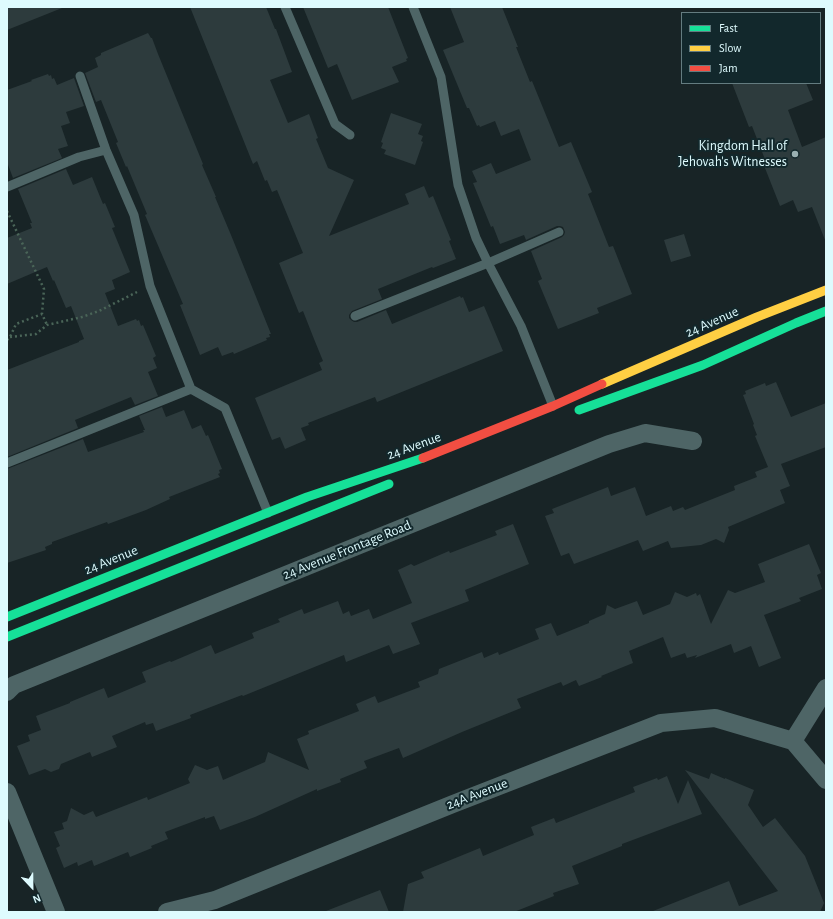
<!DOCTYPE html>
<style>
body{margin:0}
#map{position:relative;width:833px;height:919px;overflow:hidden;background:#182426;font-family:"Alegreya Sans",sans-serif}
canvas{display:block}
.frame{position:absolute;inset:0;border:8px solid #defbfe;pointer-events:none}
.legend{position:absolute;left:681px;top:12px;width:140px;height:72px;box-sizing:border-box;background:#12282c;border:1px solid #647c80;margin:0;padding:5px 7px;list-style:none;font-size:12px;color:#defbfe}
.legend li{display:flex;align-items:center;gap:8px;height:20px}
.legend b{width:20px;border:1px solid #647c80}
.north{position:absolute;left:12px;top:867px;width:40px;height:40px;-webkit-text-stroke:3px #12282c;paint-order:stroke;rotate:158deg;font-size:11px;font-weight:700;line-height:16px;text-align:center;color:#defbfe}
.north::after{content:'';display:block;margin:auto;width:14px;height:18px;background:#defbfe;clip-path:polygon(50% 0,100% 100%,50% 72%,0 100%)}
</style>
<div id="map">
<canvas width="833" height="919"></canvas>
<div class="frame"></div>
<ul class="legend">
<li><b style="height:5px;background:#16e098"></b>Fast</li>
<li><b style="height:5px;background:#ffcf43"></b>Slow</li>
<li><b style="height:5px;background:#f24e42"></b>Jam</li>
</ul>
<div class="north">N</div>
</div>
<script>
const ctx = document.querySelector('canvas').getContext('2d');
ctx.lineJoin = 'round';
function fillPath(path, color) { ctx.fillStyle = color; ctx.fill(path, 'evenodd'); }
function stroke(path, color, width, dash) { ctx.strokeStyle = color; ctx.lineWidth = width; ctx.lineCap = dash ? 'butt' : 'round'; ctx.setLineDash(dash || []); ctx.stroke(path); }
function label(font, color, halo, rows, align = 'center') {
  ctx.font = font + ' "Alegreya Sans",sans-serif'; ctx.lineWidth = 4; ctx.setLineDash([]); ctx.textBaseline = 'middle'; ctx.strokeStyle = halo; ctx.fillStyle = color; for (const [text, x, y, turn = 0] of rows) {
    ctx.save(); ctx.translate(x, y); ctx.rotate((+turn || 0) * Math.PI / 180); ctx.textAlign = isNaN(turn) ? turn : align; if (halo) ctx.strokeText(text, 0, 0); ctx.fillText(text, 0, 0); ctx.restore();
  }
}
fillPath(new Path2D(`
 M7,7H62V8L7,30Z
 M190,7H266L275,29H276L292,72L270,80L288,123L309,114L318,138L316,139L328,168L354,180L329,236L409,204L405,194L424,186L429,198L433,196L451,240L449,241L456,259L433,268L432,267L378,289L382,299L352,311L349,315V318L351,320L354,322H357L386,310L392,324L460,296L461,298L463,297L469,312L484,306L503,351L377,402L375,397L308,423L309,425L301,428L306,440L285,449L280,437L272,440L255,398L322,370L319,363L323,361L314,339L303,311L299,313L279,263L303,253L277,190L272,192L267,180L265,181L257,161L253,164Z
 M303,7H388L408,58L406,59L407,61L392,67L399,82L352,100L337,64L328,68Z
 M450,7H502L518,47H516L530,82L532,81L559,147L571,142L592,192L588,194L609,247L613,246L632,294L597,308L599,313L558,329L538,281L542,279L531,251L562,237L564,235L565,232L563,227L560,226H557L526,240L524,235L500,244L493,226L491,227L473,183L477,182L472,171L491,163L496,174L531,160L519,129L501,136L495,121L480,127L479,125L477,126L469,108H467L443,50L464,42Z
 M148,33L151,38H152L158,54L203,164L202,165L216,197H215L231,235L271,334H269L270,337L266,338L267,340L234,354L233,352L222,356L218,347L200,355L180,305L183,304L145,215L147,214L127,166L126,167L116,143L118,142L101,100L96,102L85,73L98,67L95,58L101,55V53Z
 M48,74L49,76L51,75L52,79L54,78L57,85L74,78L84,106L66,112L70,123L61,126L68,146L58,149L62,158L13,178L7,162V90L32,81L31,80Z
 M732,83H806L813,100L788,110L802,147L826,137V239L825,240L812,207L798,212L793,200L780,206L763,163L766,162L752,126L749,127Z
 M391,113L422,124L418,134L423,136L421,141L423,142L415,165L384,154L386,150L381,148L383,143L381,142Z
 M66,169L73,185L92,177L103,204L105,203L115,227L112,228L130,272L112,280L115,289L105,293L118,326L136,319L137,321L139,320L141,326L143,325L156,356L153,358L157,368L148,372L158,396L135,405L131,397L75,420L78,428L7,457V370L79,342V341L84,339L71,306L66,308L54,280L53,281L47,267L7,284V238L32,228L30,223H32L18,189Z
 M684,234L691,256L671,262L664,240Z
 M776,382L791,417L826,403V447L781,464L790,486L780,490L785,503L728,527L729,530L724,543L716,539L701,545L671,548L668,541L643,551L638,540L574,564L569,553L561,556L545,516L554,513L552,509L608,487L611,496L635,487L646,516L671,506L673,511L683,507L685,510L735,490L734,486L757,477L755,472L768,467L755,436L757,435L753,425L754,424L743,395L746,394L745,391L765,383L766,386Z
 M162,407L166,417L184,410L192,429L201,425L206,436L208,435L222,469L219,470L220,473L218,474L220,477L169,497L170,499L146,510L108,524L107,522L52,542V544L45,547L46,550L7,563V469L83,439L88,452L144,432L143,430H145L139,416Z
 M513,524L529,564L465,590L469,601L411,623L420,644L393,654L389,645L346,662L344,655L243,696L242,695L190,715L191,718L156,731L153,723L146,725L145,722L112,736L117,747L92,757L90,752L61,764L59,769L51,772L45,769L29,775L17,746L30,741L28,735L41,730L36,716L70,703V702L104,688L108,698L146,682L142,672L170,661L171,662L211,645L215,654L254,638L252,633L280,622L278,619L302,609L304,614L338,601L343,614L349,611L351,616L369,609L373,619L412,603L398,570L411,564L414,566L449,551L450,553L497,535L495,531Z
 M809,544L821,573L817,575L822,589L799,598L801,601L764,615L781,658L759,667L751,646L734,653L731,644L695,658L697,655L687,658L685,653L671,658L663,637L629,651L633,663L601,676L602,677L579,686L576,680L563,686L561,682L517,699L521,708L462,732L403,758L399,748L364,761L367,768L340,779L341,782L317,791V789L255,817L220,830L214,816L205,819V817L165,832L168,839L151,846L152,848L130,857L128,852L94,866L92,860L78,866L77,862L64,868L56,848L60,846L54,832L64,829L62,823L67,821L71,808L84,815L93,811L96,817L147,797L148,800L190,783L188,779L195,765L207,770L218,766L223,780L265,762L268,752L309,770L297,739L309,734L308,731L359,711L356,704L375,696L378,703L420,687L418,682L438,674L439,669L482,652L484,658L498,652L499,655L539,639L535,629L551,623L557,636L589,623V621L605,614L607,605L615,609L637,601L643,615L670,604L675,592L687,597L696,593L697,596L700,594L711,624L728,590L735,593L765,582L758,564Z
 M685,770L709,779L711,773L725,779V778L754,790L748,805L763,827L775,818L805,856L824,903L820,912H653V911L729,881L739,906L778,891Z
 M667,776L678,804L688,780L702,814L622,844V846L572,866L579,884L553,893L554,896L514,912H403L408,884L424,878L421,872L480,848L483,856L534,835L531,827L554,818L556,823L635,792L633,787L657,778L658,780Z
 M380,890L389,912H326V911Z`), '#2d3b3d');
stroke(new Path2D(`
 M7,211L44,289L42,314L47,325
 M10,337L36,334L47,325L82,317L99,311L137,292
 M7,340L10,337L16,324L42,314`), '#4a6558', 2.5, [2, 3]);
stroke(new Path2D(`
 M285,7L335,124L350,135
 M413,7L441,77L458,185L476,238L488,263L521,326L553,406
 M80,76L106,150L134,215L150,286L191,389L225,408L268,513
 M7,187L79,157L106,150
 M355,316L488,263L559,232
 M7,463L191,389`), '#4e6566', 9);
stroke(new Path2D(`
 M7,692L14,685L609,444L645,433L693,441
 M793,741L826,688
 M7,792L56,912
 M167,912L215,900L453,804L661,723L715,718L793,741L826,780`), '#4e6566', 18);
stroke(new Path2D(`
 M579,410L703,365L796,323L826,311
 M7,617L307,497L423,458
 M7,637L389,484`), '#16e098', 9);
stroke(new Path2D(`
 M602,384L757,317L826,290`), '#ffcf43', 9);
stroke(new Path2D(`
 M423,458L553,406L602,384`), '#f24e42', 9);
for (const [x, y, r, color] of [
 [795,154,4,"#99b0b2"]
]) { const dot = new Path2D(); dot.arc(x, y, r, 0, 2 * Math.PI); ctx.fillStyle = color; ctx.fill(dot); stroke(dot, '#12282c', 1.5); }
label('14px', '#defbfe', '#12282c', [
 ["Kingdom Hall of",787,146],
 ["Jehovah's Witnesses",787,162]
], 'right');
label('14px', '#defbfe', '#12282c', [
 ["24 Avenue",712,322,-24],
 ["24 Avenue",414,446,-20],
 ["24 Avenue Frontage Road",347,550,-22],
 ["24 Avenue",111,560,-22],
 ["24A Avenue",477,794,-21]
]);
</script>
